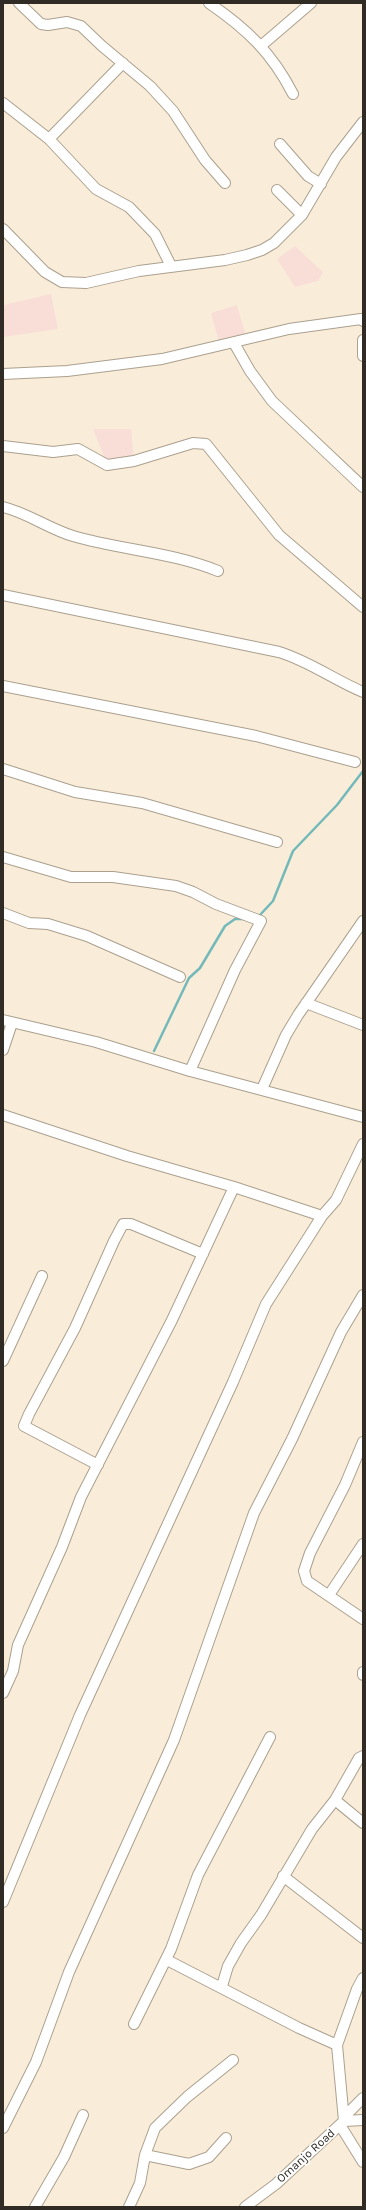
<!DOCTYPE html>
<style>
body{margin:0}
#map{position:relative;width:366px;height:2210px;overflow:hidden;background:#f9edda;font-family:Karla,sans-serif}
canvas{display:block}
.frame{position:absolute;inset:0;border:4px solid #302b24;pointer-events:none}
</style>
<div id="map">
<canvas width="366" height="2210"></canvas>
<div class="frame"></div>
</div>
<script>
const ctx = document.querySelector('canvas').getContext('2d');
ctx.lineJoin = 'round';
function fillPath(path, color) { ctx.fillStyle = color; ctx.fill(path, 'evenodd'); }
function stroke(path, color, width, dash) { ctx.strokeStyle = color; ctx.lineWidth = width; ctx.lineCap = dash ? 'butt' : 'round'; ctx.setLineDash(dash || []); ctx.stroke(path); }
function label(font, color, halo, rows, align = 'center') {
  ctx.font = font + ' Karla,sans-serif'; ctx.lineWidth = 3.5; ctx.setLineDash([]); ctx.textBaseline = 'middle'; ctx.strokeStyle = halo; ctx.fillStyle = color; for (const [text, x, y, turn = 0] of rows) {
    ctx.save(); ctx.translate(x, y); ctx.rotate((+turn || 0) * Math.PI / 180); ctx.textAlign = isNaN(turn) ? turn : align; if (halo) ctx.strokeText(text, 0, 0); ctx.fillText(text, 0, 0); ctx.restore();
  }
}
fillPath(new Path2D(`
 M295,246L323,272L318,281L295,287L277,259Z
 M51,294L58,329L3,337V305Z
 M237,305L246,336L219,342L211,313Z
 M93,429H131L134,459L107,464Z`), '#f8ded7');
stroke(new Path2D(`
 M259,916L273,901L293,851L337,805L363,771
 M154,1051L189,978L200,968L225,926L235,919H243`), '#73b9ba', 2.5);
const minor = new Path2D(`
 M19,3L41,24L48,25L67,22L81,26L102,46L150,86L173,111L205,160L225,183
 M209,3C247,29 272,53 293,94
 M262,45L311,3
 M3,103L49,139L96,189L129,207L155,234L171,266
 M49,139L123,63
 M280,144L308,176L321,184
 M277,190L302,215
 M3,229L45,272L62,282L86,283L139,271L225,260L247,255L262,250L274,243L302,215L336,157L363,122
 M363,340V356
 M234,343L250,371L272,401L363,487
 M3,374L67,371L162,359L289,329L361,319L363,321
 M3,446L53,452L78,449L107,465L134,461L193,443L206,444L279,535L363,607
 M3,507C28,513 49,529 73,536C121,550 171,552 218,571
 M3,595L279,652C309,661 334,680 363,692
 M3,686L256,736L355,762
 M3,769L75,792L142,803L277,842
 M3,857L71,877H113L176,886L193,892L216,904L261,921L235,970L190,1071
 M3,913L29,923L48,924L87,936L180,977
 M306,1003L363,1025
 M3,1020L96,1042L190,1071L363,1117
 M3,1050L12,1023
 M262,1089L286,1035L298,1015L363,921
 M3,1115L127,1156L234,1187L322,1216
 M3,1361L42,1276
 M363,1442L345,1485L310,1553L304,1571L307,1581L363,1619
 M98,1465L24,1426L29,1414L75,1328L114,1241L123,1224H131L203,1254
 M329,1595L363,1544
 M363,1672V1675
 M3,1693L13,1671L18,1645L62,1547L81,1497L172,1320L234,1187
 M335,1800L363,1823
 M283,1876L363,1938
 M3,1902L80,1715L233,1382L266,1304L322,1216L336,1200L363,1144
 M167,1960L299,2028L337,2045
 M222,1986L228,1966L241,1943L261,1915L312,1829L335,1800L359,1758L363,1756
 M134,2024L171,1949L198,1875L270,1737
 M344,2117L363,2098
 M344,2121L337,2045L357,1989L363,1978
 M344,2121L363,2120
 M340,2125L363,2162
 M3,2128L36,2062L69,1972L174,1740L254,1513L292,1439L341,1332L363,1295
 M145,2155L189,2164L209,2157L226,2138
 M35,2207L64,2157L83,2115
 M129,2207L140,2183L145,2155L155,2128L187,2097L233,2060
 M245,2207L276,2184L344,2121`);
stroke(minor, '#aba08e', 12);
stroke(minor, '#fff', 10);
label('12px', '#302b24', '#fff', [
 ["Omanjo Road",306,2156,-42]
]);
</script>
